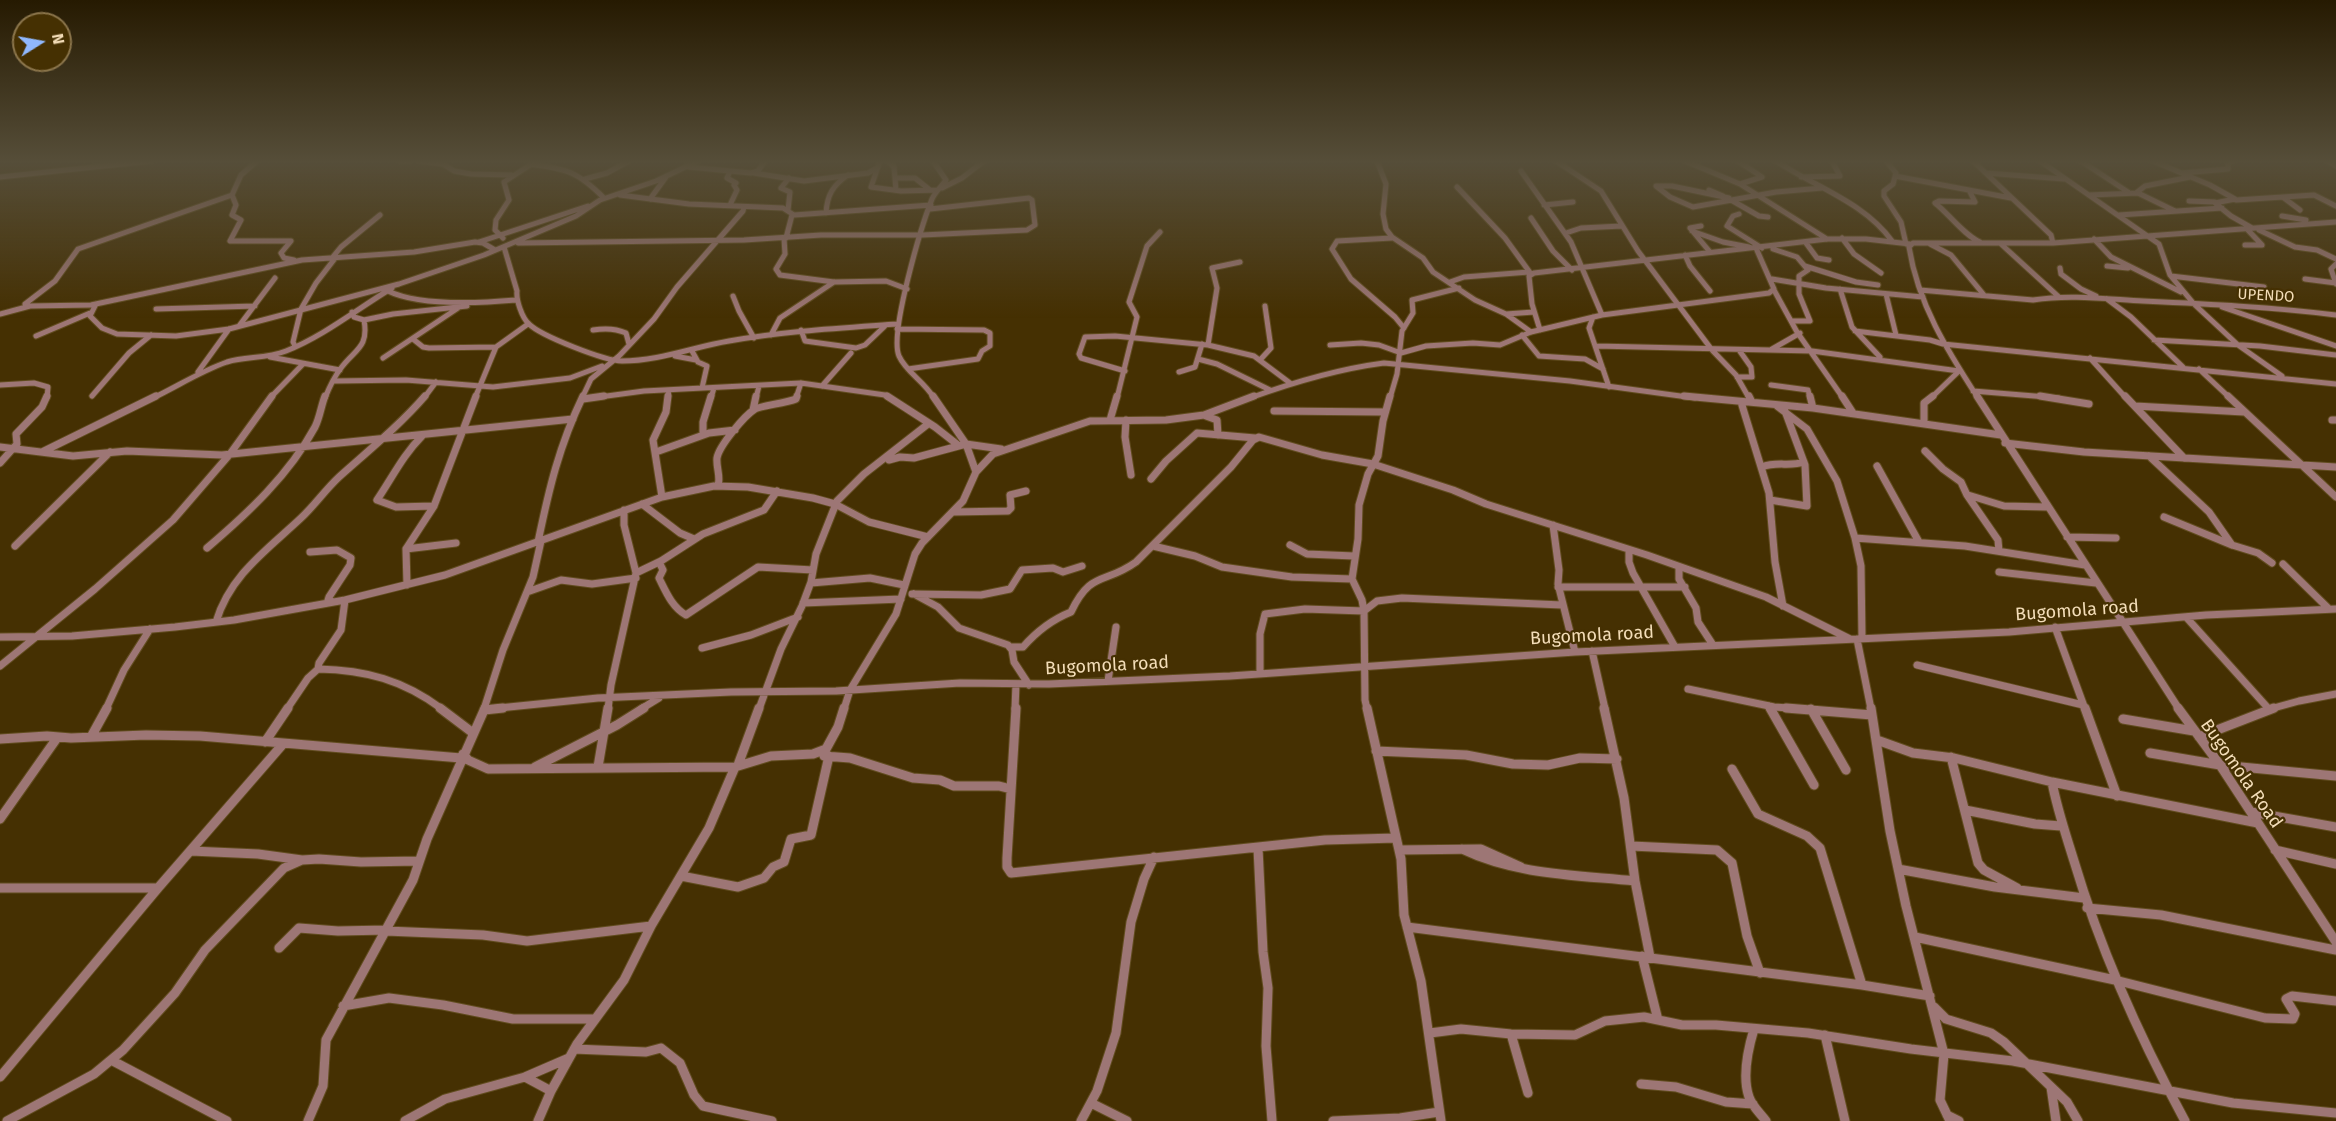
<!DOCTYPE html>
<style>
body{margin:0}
#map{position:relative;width:2336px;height:1121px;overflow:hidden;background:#453002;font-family:"Fira Sans",sans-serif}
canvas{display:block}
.north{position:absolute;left:12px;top:12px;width:60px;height:60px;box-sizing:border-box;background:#453002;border:2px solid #8b754b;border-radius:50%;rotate:79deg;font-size:16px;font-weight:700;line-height:24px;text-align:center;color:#f3ddb8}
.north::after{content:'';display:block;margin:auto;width:21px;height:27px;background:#90b8fd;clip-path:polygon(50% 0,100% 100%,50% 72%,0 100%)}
</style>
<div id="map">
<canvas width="2336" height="1121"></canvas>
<div class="north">N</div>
</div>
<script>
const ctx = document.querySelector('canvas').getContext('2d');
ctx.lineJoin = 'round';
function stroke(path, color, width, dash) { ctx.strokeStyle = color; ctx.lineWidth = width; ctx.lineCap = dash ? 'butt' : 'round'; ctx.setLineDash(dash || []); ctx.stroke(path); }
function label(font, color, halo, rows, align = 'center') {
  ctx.font = font + ' "Fira Sans",sans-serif'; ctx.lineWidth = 4.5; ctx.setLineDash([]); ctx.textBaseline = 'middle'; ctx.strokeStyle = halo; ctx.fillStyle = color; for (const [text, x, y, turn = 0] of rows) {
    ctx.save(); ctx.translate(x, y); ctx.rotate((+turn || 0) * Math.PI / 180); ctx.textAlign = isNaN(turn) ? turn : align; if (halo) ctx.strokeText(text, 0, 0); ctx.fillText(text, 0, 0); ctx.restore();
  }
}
const streetFar2 = new Path2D(`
 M257,161L241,175L232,195L236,205L232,215L241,220L230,241H291L281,253L284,258L294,260
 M401,161H409
 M419,161L443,164L454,171L471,174L512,175
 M880,161L871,187L901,191L937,190
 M888,161L894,167L896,190
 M933,161L946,180C942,186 935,192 932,199C922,224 889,333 899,356C906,372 924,381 934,398
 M1377,161L1386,184L1383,214L1386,229L1392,237L1423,258L1433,272L1475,300L1506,314L1531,332
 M1556,161L1601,191L1638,251L1712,350L1736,375L1749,398
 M1685,161L1740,184L1827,239
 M1738,161L1762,177L1740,184
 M1776,161C1815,187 1864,202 1892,241
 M1886,161L1896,173L1893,184L1884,191V196L1901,222L1906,244
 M1973,161L2051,235L2053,243
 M2040,161L2159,244L2170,275L2194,304L2238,345L2282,376
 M2081,161L2128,192
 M2153,161L2210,185L2235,199L2215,203L2231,216L2252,228
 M2328,161L2336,166
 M530,164C567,169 577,171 604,198
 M689,167L751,173L758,171L765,161
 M730,171L727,178L736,183L734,185L737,190L730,205
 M1521,171L1571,242L1602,315
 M754,173L804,181L868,173L877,168
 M1986,173L2064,179
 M2182,173L2228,169V163L2232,161
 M1895,176L2011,198
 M0,177L151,161
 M1801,177L1840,176L1832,161
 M895,178H915L930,190
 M585,179L607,173L629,161
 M1457,187L1505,238L1531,274
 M942,188L962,178L984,161
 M1709,190L1723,196
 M1969,190L1975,202L1939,201L1935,203C1950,215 1964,235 1980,242
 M2136,193L2145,186L2190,177
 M620,195L689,204L783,208L794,215L931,205
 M2089,195L2138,193L2175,211
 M1729,198L1672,186H1656L1670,197L1693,207L1776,192L1822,188
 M2284,198L2300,210
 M650,199L666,177
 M1731,200L1759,216L1768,217
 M2236,200L2314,195L2336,206
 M2189,201L2215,202
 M1544,205L1573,202
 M788,210L790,192L781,188L789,178
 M826,213C827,195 833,185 848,175
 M1739,214L1733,216L1727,226L1762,248
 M2119,215L2222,208
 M2282,216L2306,220
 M1531,218L1553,251L1572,270
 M1701,226L1690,228L1710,252
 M2259,230L2295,247L2317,250L2336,259
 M1692,231L1723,242L1749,247
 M1566,233L1581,228L1622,226
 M503,238L495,230L496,220L509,200L504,182L536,161
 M784,238L785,254L776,269L780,275L834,282L886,281L907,289
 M786,238L792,215
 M1392,238L1337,241L1332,249L1351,279L1395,317L1404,328
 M1842,238L1854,254L1881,273
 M2094,239L2111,257L2181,292
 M479,242L588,206
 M518,243L744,240L821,235H922L1027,230L1035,225L1032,200L1029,198L930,209
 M1806,243L1817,258L1829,260
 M1930,244L1951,255L1984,295
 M2001,244L2059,297
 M2245,245H2262L2247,229
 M504,247L517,291C516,300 522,318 529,324C541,336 605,361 622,361C659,361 693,347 729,341C785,331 841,328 897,324
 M1773,249L1797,257L1808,270L1799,276V294L1810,321H1792
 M1685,255L1690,266L1710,291
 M332,258L341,247L380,215
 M1240,262L1212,268L1217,288L1208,345L1254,356L1290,383
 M2336,264L2331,269L2336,284
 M1805,266L1856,282L1878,285
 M2107,266L2128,268
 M2060,268L2061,274L2081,289L2096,296
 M2171,276L2264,287
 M1772,279L1826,288L1923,297
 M2305,279L2336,283
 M1450,282L1464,277L1529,272
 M1840,289L1852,327L1880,357
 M1774,290L1797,332L1843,398
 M1920,290L2033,300C2069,294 2107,299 2143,301C2208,304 2272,307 2336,315
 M388,291C419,306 481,303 516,300
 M1886,294L1896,335
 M733,296L739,311L754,338
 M2107,299L2131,317L2183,367
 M96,304L90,316L102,328L117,334L176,336L229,329L399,284L484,255L576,216L600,200L656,181L698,161
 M26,307L25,304L55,281L78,249L232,195
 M2222,307L2336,346
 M156,309L255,306
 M0,314L30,306L91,305L302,260L414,252L475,242L483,243L495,250
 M1506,314L1534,312
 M1593,317L1589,328L1609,387
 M364,320L393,314L467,306
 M239,326L275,278
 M897,329L984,330L990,333V346L982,351L978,359L908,369
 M593,330C605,328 615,328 626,333L629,344
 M801,330L805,341L856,348L865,345L886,325
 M1540,330L1532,304L1529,276L1534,273L1827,239H1866L1910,244
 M1855,331L1930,340L1943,344L2336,384
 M771,335L780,318L834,282
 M1522,335L1539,356L1585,359L1603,369
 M36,336L90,313
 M413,339L423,347L429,348L496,347
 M2154,340L2260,346L2336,355
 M1330,345L1361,343L1379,345L1401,353L1426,346L1473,343L1500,345L1531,332L1602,315L1769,293L1774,289L1756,248
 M295,346L293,342L301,309L316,283L336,257
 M1596,346L1812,351L1959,371
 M1772,349L1800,333
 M692,351L698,362L707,366L702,388
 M675,356L696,360
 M270,357L340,370
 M383,358L458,308
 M2090,358L2126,398
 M1198,359L1217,364L1270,390
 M1260,360L1271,348L1265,306
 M2199,369L2230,398
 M1125,371L1081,358L1079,354L1085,337L1115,336L1208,345
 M198,372L229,329
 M1179,372L1195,367L1202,344
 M1737,377H1752L1751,367L1739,350
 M335,381L406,380L493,387L570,378L602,366
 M0,385L34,383L48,387L47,398
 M1771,385L1808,390L1810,398
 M822,386L851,353
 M1973,391L2059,398
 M92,396L129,353L151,335
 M153,398C178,386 201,371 227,362C246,356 266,359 286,351C324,336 357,309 392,288
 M270,398L303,364
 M325,398C329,388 334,377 341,368C355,349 369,348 364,320L354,317L352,312
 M424,398L436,382
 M475,398L496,347L528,324
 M582,398L591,379L619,356L654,319L677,287L743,211L744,207
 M592,398L644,391L801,383L885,395L889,398
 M668,398L669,390
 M711,398L714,388
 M756,398L759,386
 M796,398L801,383
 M1117,398L1137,317L1129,302L1147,246L1160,232
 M1250,398C1294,382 1338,369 1384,363L1570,381L1695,398
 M1390,398L1397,374L1402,331L1413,313L1412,300L1459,288
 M1931,398L1959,371
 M1978,398C1947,350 1918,304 1909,247L1913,243H2053L2336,222`);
const streetFar1 = new Path2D(`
 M887,396L935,427L958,445
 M933,396L966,444L976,472
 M1684,396L1813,408L2001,435
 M1749,396L1752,402
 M1810,396L1813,408
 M1842,396L1853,413
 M1977,396L2179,709
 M2040,396L2089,404
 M2125,396L2184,458
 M2228,396L2336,497
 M583,399L604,396
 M1741,402L1769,493L1775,562L1783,606
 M1777,406L1807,429L1837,481L1855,538L1861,566L1862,638
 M2135,406L2244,412
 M753,410L756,396
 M1274,411L1385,412
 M1206,416L1217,420L1218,435
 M1110,420L1117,396
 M1126,420L1125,437L1131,475
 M2332,420H2336
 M1924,424V403L1933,396
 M703,434V422L711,396
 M422,436C403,455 392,478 377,500L396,507L434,506
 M2005,443L2084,452L2336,467
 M0,447L73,456L127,451L222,455L573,419
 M1925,451L1943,469L1961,482L1967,495L1998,540L1999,551
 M42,452L156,396
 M656,452L709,433L735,430
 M2149,456L2209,512L2232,545
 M889,460L900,457L914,458L966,444L1001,449
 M0,463L17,444L16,434L42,407L47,396
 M1877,466L1919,542
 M1762,467C1776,461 1790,467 1804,462
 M1151,479L1166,461L1197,433L1255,438
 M718,486C721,476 716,468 717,458C719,446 744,416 755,409C760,406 786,403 796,399L797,396
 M1968,495L2004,506L2047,507
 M662,497L653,440L666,412L668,396
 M1770,500L1807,506L1805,465L1785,411
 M642,504L680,533L694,539
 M953,512L1008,511L1011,508L1010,495L1026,491
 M2164,517L2232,545L2258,553L2272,563
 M1553,525L1559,570L1558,584L1575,652
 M2067,537L2116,538
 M1855,538L1965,546L2085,565
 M538,542C549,489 559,446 583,396
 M1290,545L1307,554L1354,556
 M15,546L110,452
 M1153,546L1195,556L1222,567L1292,577L1352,579
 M207,548C248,513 289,475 315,427C320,417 321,406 325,396
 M406,549L456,543
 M1629,550V562L1633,573L1675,647
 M310,552L337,550L351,558L350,565L329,597L328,600L334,602
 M659,562L663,570L659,578C666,592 672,607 686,615L758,567L813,570
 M2283,564L2329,609
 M1679,568V579L1696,608L1698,622L1713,645
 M1999,572L2096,583
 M636,573L661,561L703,534L764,510L777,491
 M811,583L870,578L904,585
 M407,585L406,549L434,506L476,396
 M1558,587H1685
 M527,592L561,580L592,584L636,578
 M912,594L981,595L1010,589L1022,570L1053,568L1063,572L1082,566
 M914,594L938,607L959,628L1008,645L1012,650L1014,662L1029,685
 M345,600L341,630L319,663L318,669C366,670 403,680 442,709
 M803,603L901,599
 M2186,617L2268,708
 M216,622C230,575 267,550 301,518C315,505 325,490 339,477C368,451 399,426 425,396
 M2055,627L2085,709
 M0,637L72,636L175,627L234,620L345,600L445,575L662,497L714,486L748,487L813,498L835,504L869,522L928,537
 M1857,639L1871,709
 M1010,647H1023C1037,631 1051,620 1071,612C1091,570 1104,585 1136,562L1231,467L1253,440L1259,437L1322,455L1373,464L1453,490L1486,504L1647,555L1766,597L1850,639
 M702,648L751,635L798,617
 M1592,651L1605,709
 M1917,665L2083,705
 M0,666L95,589L173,520L230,454L272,396
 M1260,674V634L1265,614L1305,609L1364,611L1377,601L1402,598L1562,605
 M1108,681L1116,627
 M1688,689L1774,707L1804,709
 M1769,706L1771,709
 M106,709L124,670L150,629
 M287,709L308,678L318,669
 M484,709L503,650L533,577L541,541
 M489,709L598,698L731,692L836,691L960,683L1049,684L1230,676L1575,652L2009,632L2206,615L2336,609
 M608,709L611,685L636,573L624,525V510
 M641,709L659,698
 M759,709L781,649L802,606L811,582L816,554L837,501L864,474L928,424
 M844,709L850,690L896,614L915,554L922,543L963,501L976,472L993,454L1090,421L1166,420L1204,415L1254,396
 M1015,709L1016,684
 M1367,709L1365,700L1364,611L1362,600L1352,579L1358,539L1359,505L1368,474L1378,456L1383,421L1390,396
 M2270,709L2299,701L2336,694`);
const street = new Path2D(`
 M440,708L473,733
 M1016,708L1007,858V867L1011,873L1325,840L1396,838
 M1367,708L1401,859L1404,915L1421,981L1441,1121
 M1604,708L1624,798L1635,881L1650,957
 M1770,708L1814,785
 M1786,708L1872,715
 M1871,708L1890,831L1906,906L1944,1054L1940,1100L1950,1121
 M2085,708L2117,796
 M2178,708L2220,765L2336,942
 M1811,709L1846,770
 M484,710L503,708
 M2123,719L2194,731
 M91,737L107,708
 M2199,737L2274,708
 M0,739L47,736L71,738L146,735L200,736L461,758
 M1877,740L1913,753L1954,758L2052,782L2258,823
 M265,742L288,708
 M1376,751L1466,755L1513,764L1548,765L1580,758L1617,759
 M2150,753L2220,765L2336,776
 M463,754L468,760L488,769L735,767
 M824,756L850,758L913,778L940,780L954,786H999L1011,789
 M1951,757L1978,863L1984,870L2017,888
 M738,765L759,708
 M535,767L617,725L644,708
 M598,767L608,708
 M1732,769L1758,814L1807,836L1820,848L1862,985
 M2052,782C2057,809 2066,835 2074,861C2101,952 2140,1038 2185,1121
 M1965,810L2035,824L2061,826
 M2251,812L2336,827
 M0,819L57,738
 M1631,846L1717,850L1732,863L1747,936L1760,973
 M1258,848L1263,952L1268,988L1266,1046L1272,1121
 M1462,849C1516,875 1576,875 1635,881
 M1399,850L1481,849L1521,867
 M2275,850L2336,864
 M191,851L258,854L302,860
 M1898,869L1995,887L2084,898
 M681,876L738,887L764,878L773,867L784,862L791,839L811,835L829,756
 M0,888H158
 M2087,908L2161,915L2336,950
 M1407,927L1862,985L1930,996
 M386,931L483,935L527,941L651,926
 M1915,937L2115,980L2265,1018L2293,1019L2295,1014L2286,999L2292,996L2336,1001
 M279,948L299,928L338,931L387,930
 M1642,956L1658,1020
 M343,1006L389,998L443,1005L513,1019H594
 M1934,1007L1946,1019L1991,1033L2004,1042L2067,1102L2078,1121
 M1754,1029C1748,1049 1742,1077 1749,1097C1752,1106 1760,1113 1766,1121
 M1430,1033L1461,1029L1511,1034L1575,1035L1605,1021L1644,1017L1682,1025H1716L1808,1033L1911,1049L2013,1061L2233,1103L2336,1113
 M1511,1034L1528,1093
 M1825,1035L1845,1121
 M574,1049L646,1052L661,1048L680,1063L694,1095L703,1106L772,1121
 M111,1060L227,1121
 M0,1077L158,888L283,744
 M525,1077L551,1091
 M1641,1084L1676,1087L1726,1102L1753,1104
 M2051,1087L2056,1121
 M1091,1103L1127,1121
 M1947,1115L1959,1121
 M7,1121L94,1074L123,1050L175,993L205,950L284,868L302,860L319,859L361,862L419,861
 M308,1121L323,1086L326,1040L413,880L427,839L485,708
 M405,1121L445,1099L525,1077L569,1058
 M538,1121L551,1091L577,1044L624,980L651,926L709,828L735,767L771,756L813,754L826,749L838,727L844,708
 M1081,1121L1097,1091L1116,1033L1131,922L1144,879L1154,857
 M1333,1121L1400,1118L1439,1112`);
stroke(streetFar2, '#614c1f', 7);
stroke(streetFar1, '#614c1f', 9);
stroke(street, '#614c1f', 11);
stroke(streetFar2, '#9d7675', 5);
stroke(streetFar1, '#9d7675', 7);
stroke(street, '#9d7675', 9);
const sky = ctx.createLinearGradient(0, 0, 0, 318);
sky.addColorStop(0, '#261a01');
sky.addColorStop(0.51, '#564e39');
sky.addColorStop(1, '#564e3900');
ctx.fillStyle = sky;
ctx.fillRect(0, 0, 2336, 318);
label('15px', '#f3ddb8', '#453002', [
 ["UPENDO",2266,296,3]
]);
label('18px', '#f3ddb8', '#453002', [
 ["Bugomola road",2077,611,-4],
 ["Bugomola road",1592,636,-3],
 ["Bugomola road",1107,666,-3],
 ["Bugomola Road",2241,774,55]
]);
</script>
